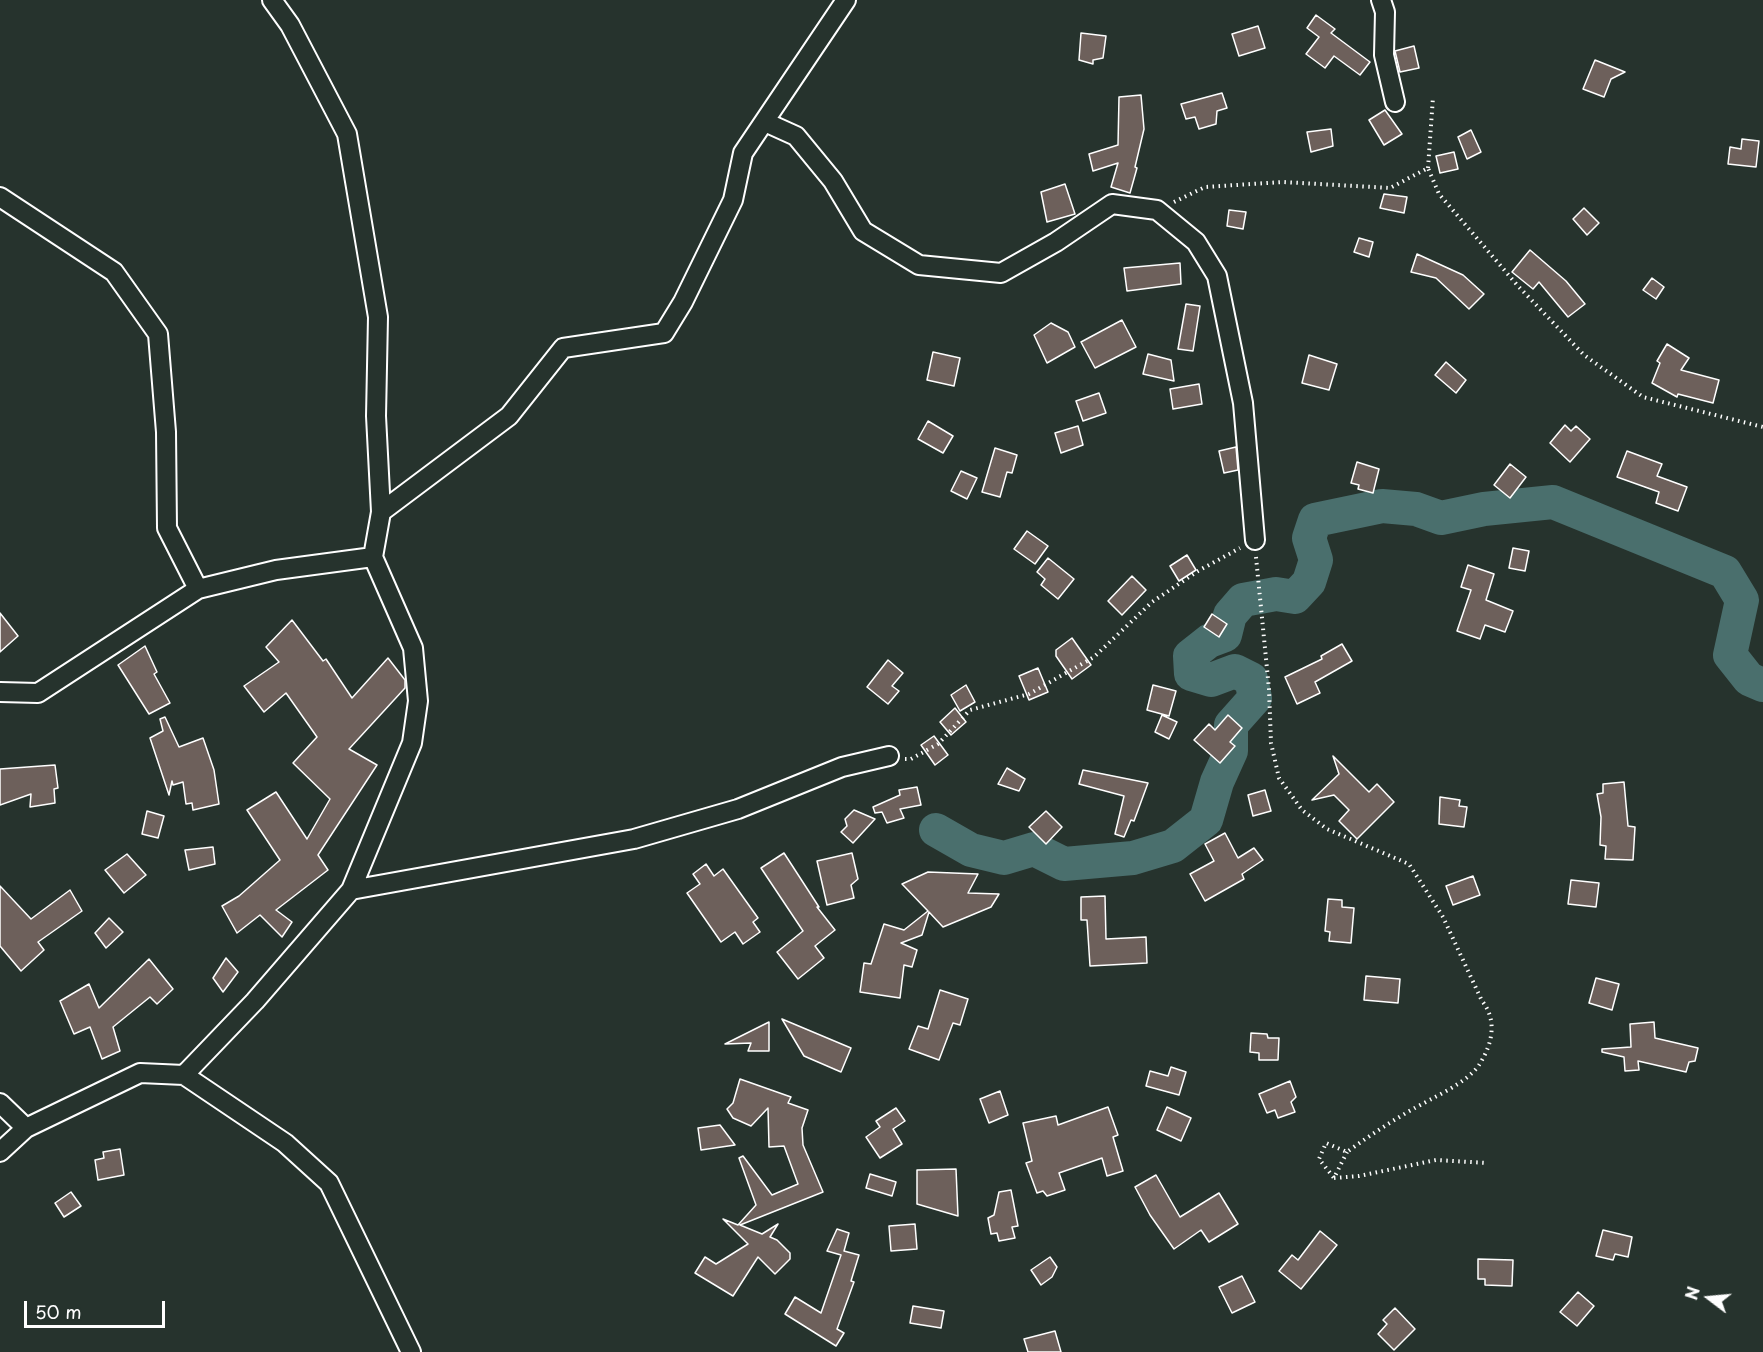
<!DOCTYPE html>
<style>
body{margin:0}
#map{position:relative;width:1763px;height:1352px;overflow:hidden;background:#26332d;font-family:"Playpen Sans",sans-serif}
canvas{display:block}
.north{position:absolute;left:1679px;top:1268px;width:60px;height:60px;-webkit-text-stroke:4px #26332d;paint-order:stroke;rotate:286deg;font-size:16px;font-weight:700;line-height:24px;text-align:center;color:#fff}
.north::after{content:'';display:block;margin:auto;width:21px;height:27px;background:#fff;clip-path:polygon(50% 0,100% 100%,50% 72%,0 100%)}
.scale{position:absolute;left:24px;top:1301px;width:141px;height:27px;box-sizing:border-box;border:3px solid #fff;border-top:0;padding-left:8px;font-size:18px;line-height:21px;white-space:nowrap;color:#fff;-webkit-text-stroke:4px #26332d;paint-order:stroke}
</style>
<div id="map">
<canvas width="1763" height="1352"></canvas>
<div class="north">N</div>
<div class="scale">50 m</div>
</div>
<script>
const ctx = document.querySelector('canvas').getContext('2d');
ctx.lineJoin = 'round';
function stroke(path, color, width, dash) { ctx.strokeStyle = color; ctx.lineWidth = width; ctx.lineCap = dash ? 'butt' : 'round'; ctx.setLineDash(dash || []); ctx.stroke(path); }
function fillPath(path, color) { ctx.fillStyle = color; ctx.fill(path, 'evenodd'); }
stroke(new Path2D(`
 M936,830L971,850L1004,858L1034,849L1064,864L1133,858L1173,846L1206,820L1217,782L1231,751V725L1255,698L1251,679L1235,671L1211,680L1191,674L1190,656L1209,641L1225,635L1230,615L1243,600L1276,594L1295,597L1309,582L1316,560L1309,538L1315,520L1382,506L1416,509L1441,518L1484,509L1553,502L1725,572L1742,600L1730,655L1749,679L1763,685`), '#4a6f6d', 34);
const building = new Path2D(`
 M1316,15L1335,29L1331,33L1370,62L1360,75L1334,56L1325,68L1306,54L1319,37L1307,28Z
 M1258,26L1265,48L1239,56L1232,34Z
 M1081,33L1106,36L1103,58L1093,60V64L1079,60Z
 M1414,46L1419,68L1400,72L1395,51Z
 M1595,60L1625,72L1611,79L1604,97L1583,89Z
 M1222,93L1227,108L1217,111L1216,124L1199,129L1195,117L1186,119L1181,104Z
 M1141,95L1144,129L1135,167L1137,168L1130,193L1111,187L1118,163L1093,171L1089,154L1118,145L1119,97Z
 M1385,110L1402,134L1384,145L1369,120Z
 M1331,129L1333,146L1311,152L1307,132Z
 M1471,130L1481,152L1467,159L1458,137Z
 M1742,139L1759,141L1756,167L1728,164L1730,147L1741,149Z
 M1454,152L1458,169L1440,173L1436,156Z
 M1065,184L1075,214L1047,222L1041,192Z
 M1384,194L1407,197L1404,213L1380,208Z
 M1584,208L1599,223L1587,235L1573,219Z
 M1229,210L1246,212L1243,229L1227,226Z
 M1359,238L1373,242L1369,257L1354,252Z
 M1530,250L1566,281L1585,304L1568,317L1539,282L1533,289L1512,272Z
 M1417,254L1463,275L1484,294L1469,309L1436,278L1411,272Z
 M1180,263L1181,284L1127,291L1124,268Z
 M1652,278L1664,287L1656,299L1643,290Z
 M1186,304L1200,306L1193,351L1178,349Z
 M1122,320L1136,347L1095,368L1081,342Z
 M1051,323L1068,332L1075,347L1047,363L1034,335Z
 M1667,344L1689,358L1681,370L1719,380L1713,403L1678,394L1677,397L1652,383L1660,363L1657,361Z
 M933,352L960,358L954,386L927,380Z
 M1148,354L1171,360L1174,381L1143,374Z
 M1309,355L1337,364L1329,390L1302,383Z
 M1446,362L1466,380L1456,393L1435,375Z
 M1199,384L1202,404L1173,409L1170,389Z
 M1099,393L1106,413L1083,421L1076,401Z
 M928,421L953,436L943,453L918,439Z
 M1565,425L1571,431L1576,426L1590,439L1570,462L1550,443Z
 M1078,426L1083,445L1061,453L1055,433Z
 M1236,447L1238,470L1224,473L1219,451Z
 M995,448L1017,455L1012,473L1007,472L1000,497L982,492Z
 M1627,451L1662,464L1657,476L1687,487L1678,511L1656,503L1659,492L1617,477Z
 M1357,462L1379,469L1373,493L1358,489L1359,485L1351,483Z
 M1510,464L1526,477L1510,498L1494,485Z
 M961,471L977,478L967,499L951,491Z
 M1027,531L1048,546L1035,564L1014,549Z
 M1513,548L1529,551L1525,571L1509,568Z
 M1187,555L1196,570L1179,581L1170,566Z
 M1048,558L1074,579L1058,599L1041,585L1045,579L1037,572Z
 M1468,565L1494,574L1486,600L1513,611L1505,632L1485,625L1480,639L1457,631L1471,590L1461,587Z
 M1132,576L1146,590L1122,615L1108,601Z
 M0,613L18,636L0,652Z
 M1212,614L1227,624L1219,637L1204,627Z
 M292,620L323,661L326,659L352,698L388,658L405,680V688L349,749L377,765L318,855L328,870L276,910L292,922L282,937L260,915L237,933L222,906L239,896L280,860L247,810L276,792L307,839L330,799L293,763L317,737L286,693L264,712L244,686L279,662L266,647Z
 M1072,638L1091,665L1072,679L1056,656V650Z
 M1342,644L1352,661L1315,682L1320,693L1297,704L1285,677L1322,659L1321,656Z
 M145,646L157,672L154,674L170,703L149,714L118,665Z
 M888,660L903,673L892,686L899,691L888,704L867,687Z
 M1038,668L1048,692L1029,700L1019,676Z
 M966,685L975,702L960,711L951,695Z
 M1153,685L1176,691L1169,716L1147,710Z
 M955,708L966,722L951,735L940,722Z
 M1162,715L1177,722L1169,739L1155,732Z
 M1228,715L1242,728L1230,742L1235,746L1220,763L1194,740L1209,724L1215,730Z
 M165,717L179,747L203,738L214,770L219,804L193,810L192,803L186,804L183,782L173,785L172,781L169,795L150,738L163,731L160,719Z
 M934,736L948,755L935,765L921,745Z
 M1333,756L1369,792L1377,784L1394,802L1357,839L1339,821L1349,810L1334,795L1312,800L1339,774Z
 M55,765L58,788L54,789L55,803L30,807L31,794L0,805V769Z
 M1007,768L1025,779L1019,791L998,784Z
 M1083,770L1148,783L1134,821L1131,820L1124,837L1115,834L1124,796L1079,784Z
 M1624,782L1628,826L1635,827L1633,860L1605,859L1606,846L1600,845L1601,817L1597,794L1603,793V784Z
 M917,787L921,805L900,809L904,818L887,823L882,812L875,813L873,807L900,795L899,790Z
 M1265,790L1271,811L1253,816L1248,795Z
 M1440,797L1460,800L1459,806L1467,807L1464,827L1439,824Z
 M854,810L875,819L853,843L841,832L847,826L845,819Z
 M147,811L164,816L158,838L142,834Z
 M1046,811L1062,827L1046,844L1029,827Z
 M1225,833L1238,858L1254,848L1263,860L1242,874L1244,879L1205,901L1190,874L1214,861L1205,844Z
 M213,847L215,864L189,870L185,850Z
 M784,853L819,907H817L835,930L815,946L824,958L798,979L777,952L803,931L761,868Z
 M852,853L858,879L851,885L854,898L827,905L817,861Z
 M127,854L146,875L124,893L105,870Z
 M706,864L714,876L723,869L758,918L753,922L760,932L743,944L735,932L721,942L687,893L700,884L693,874Z
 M928,872L978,874L968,893L999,894L991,907L943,927L929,912L922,935L901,943L917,950L912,967L904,965L900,998L860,992L864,963L871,964L884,924L904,930L928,911L902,884Z
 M1473,876L1480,895L1453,905L1446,886Z
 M1571,880L1599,883L1596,907L1568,904Z
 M0,886L31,919L70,890L82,911L38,942L44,950L21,971L0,946Z
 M1105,896L1106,939L1146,937L1147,963L1090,966L1087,920H1081V897Z
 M1328,899L1342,900V907L1354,908L1351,943L1329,941L1330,932L1325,931Z
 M109,918L123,932L106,948L95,933Z
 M226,958L238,972L223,992L213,978Z
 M149,959L173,989L157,1004L150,997L113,1027L120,1051L102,1059L90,1027L74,1034L60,1001L89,984L99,1008Z
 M1366,976L1400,979L1398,1003L1364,1000Z
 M1596,978L1619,984L1612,1010L1589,1003Z
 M940,990L968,999L960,1025L953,1023L939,1060L909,1049L918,1026L928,1029Z
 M782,1019L851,1048L841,1072L804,1056Z
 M769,1022V1051H748L751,1043L725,1044Z
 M1654,1022L1655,1038L1698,1048L1695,1061L1689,1062L1686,1072L1638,1061L1639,1070L1625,1071L1624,1057L1602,1052V1049L1631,1047L1630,1024Z
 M1251,1033L1267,1034L1268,1038H1279L1278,1060H1259V1053L1250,1052Z
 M1171,1067L1186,1072L1179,1095L1146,1086L1150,1071L1168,1076Z
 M740,1079L791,1097L788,1103L808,1110L802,1128L803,1145L823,1192L740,1225L762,1234L778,1224L770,1237L777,1240L790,1253V1259L775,1274L758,1257L733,1296L695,1273L705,1257L716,1264L748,1244L723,1219L738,1225L756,1205L739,1158L743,1156L772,1195L798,1184L784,1146L769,1147L768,1108L751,1126L733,1118L727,1109L733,1103Z
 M1290,1081L1296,1097L1291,1102L1295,1112L1278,1118L1275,1110L1267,1113L1259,1094Z
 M1000,1091L1008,1115L989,1123L980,1099Z
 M1108,1107L1118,1135L1113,1137L1123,1171L1107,1176L1102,1158L1059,1173L1065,1190L1047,1196L1043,1191L1037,1193L1026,1163L1032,1161L1023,1123L1056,1116L1058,1125Z
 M1167,1107L1191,1118L1181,1141L1157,1130Z
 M896,1108L905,1121L893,1129L902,1144L880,1158L866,1137L880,1127L876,1121Z
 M720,1125L735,1145L701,1150L698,1128Z
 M120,1149L124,1175L98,1180L95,1160L104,1158L103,1152Z
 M956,1169L958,1216L917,1204V1170Z
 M870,1174L896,1182L892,1196L866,1188Z
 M1156,1175L1180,1217L1219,1193L1238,1224L1209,1242L1201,1230L1174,1249L1150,1215L1135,1187Z
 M1011,1190L1018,1226L1012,1227L1015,1238L999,1241L997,1233L991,1234L988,1218L994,1215L999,1192Z
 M71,1192L81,1206L64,1217L55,1203Z
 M915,1224L917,1249L891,1251L889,1226Z
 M837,1229L849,1233L844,1251L859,1255L851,1281L854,1282L837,1329L844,1333L836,1346L785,1314L795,1297L821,1313L841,1255L827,1251Z
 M1603,1230L1632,1237L1628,1257L1615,1254L1613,1260L1596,1256Z
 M1320,1231L1337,1245L1301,1289L1279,1271L1292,1255L1298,1260Z
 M1050,1257L1057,1267L1052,1277L1041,1285L1031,1270Z
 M1478,1259L1513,1260L1512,1286L1485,1285V1279H1478Z
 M1242,1276L1255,1302L1232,1313L1219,1287Z
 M1578,1292L1594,1306L1577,1326L1560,1312Z
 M913,1306L944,1311L941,1328L910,1323Z
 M1395,1308L1415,1329L1394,1350L1378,1334L1387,1324L1383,1320Z
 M1055,1331L1061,1352H1028L1024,1339Z`);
fillPath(building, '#6d605b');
stroke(building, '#fff', 1.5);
const street = new Path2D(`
 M1381,0L1385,12L1384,55L1395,102
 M765,122L796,136L833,181L863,231L919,265L1001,273L1056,242L1112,204L1157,210L1196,242L1217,276L1243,403L1255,540
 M0,197L114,272L158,334L166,432L167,528L198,589
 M381,512L509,416L563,348L664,333L683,302L733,200L743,153L846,0
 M0,692L38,693L198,589L276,570L373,557
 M351,890L634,839L738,809L842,767L889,756
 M184,1075L255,1001L351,890L412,743L418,701L413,648L373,557L381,512L376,416L378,317L347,134L290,25L272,0
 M0,1103L26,1128
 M0,1152L26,1128L140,1073L184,1075L285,1143L329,1183L411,1352`);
stroke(street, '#fff', 22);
stroke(new Path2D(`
 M1428,168L1433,97
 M1174,202L1205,187L1283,182L1390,188L1428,168L1439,194L1518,286L1584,355L1643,397L1763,427
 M1256,557L1269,689L1271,743L1279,778L1302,810L1327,829L1409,864L1443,917L1482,1001C1498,1021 1492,1045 1479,1065C1467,1083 1432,1098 1413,1109C1390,1122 1369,1136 1347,1152L1326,1143L1319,1159L1334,1178L1347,1152
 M905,759H911L938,744L970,710L1029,694L1094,657L1152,602L1198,571L1240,548
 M1334,1178L1359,1176L1436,1160L1487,1163`), '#fff', 4, [1.5, 4.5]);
stroke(street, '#26332d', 18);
</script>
